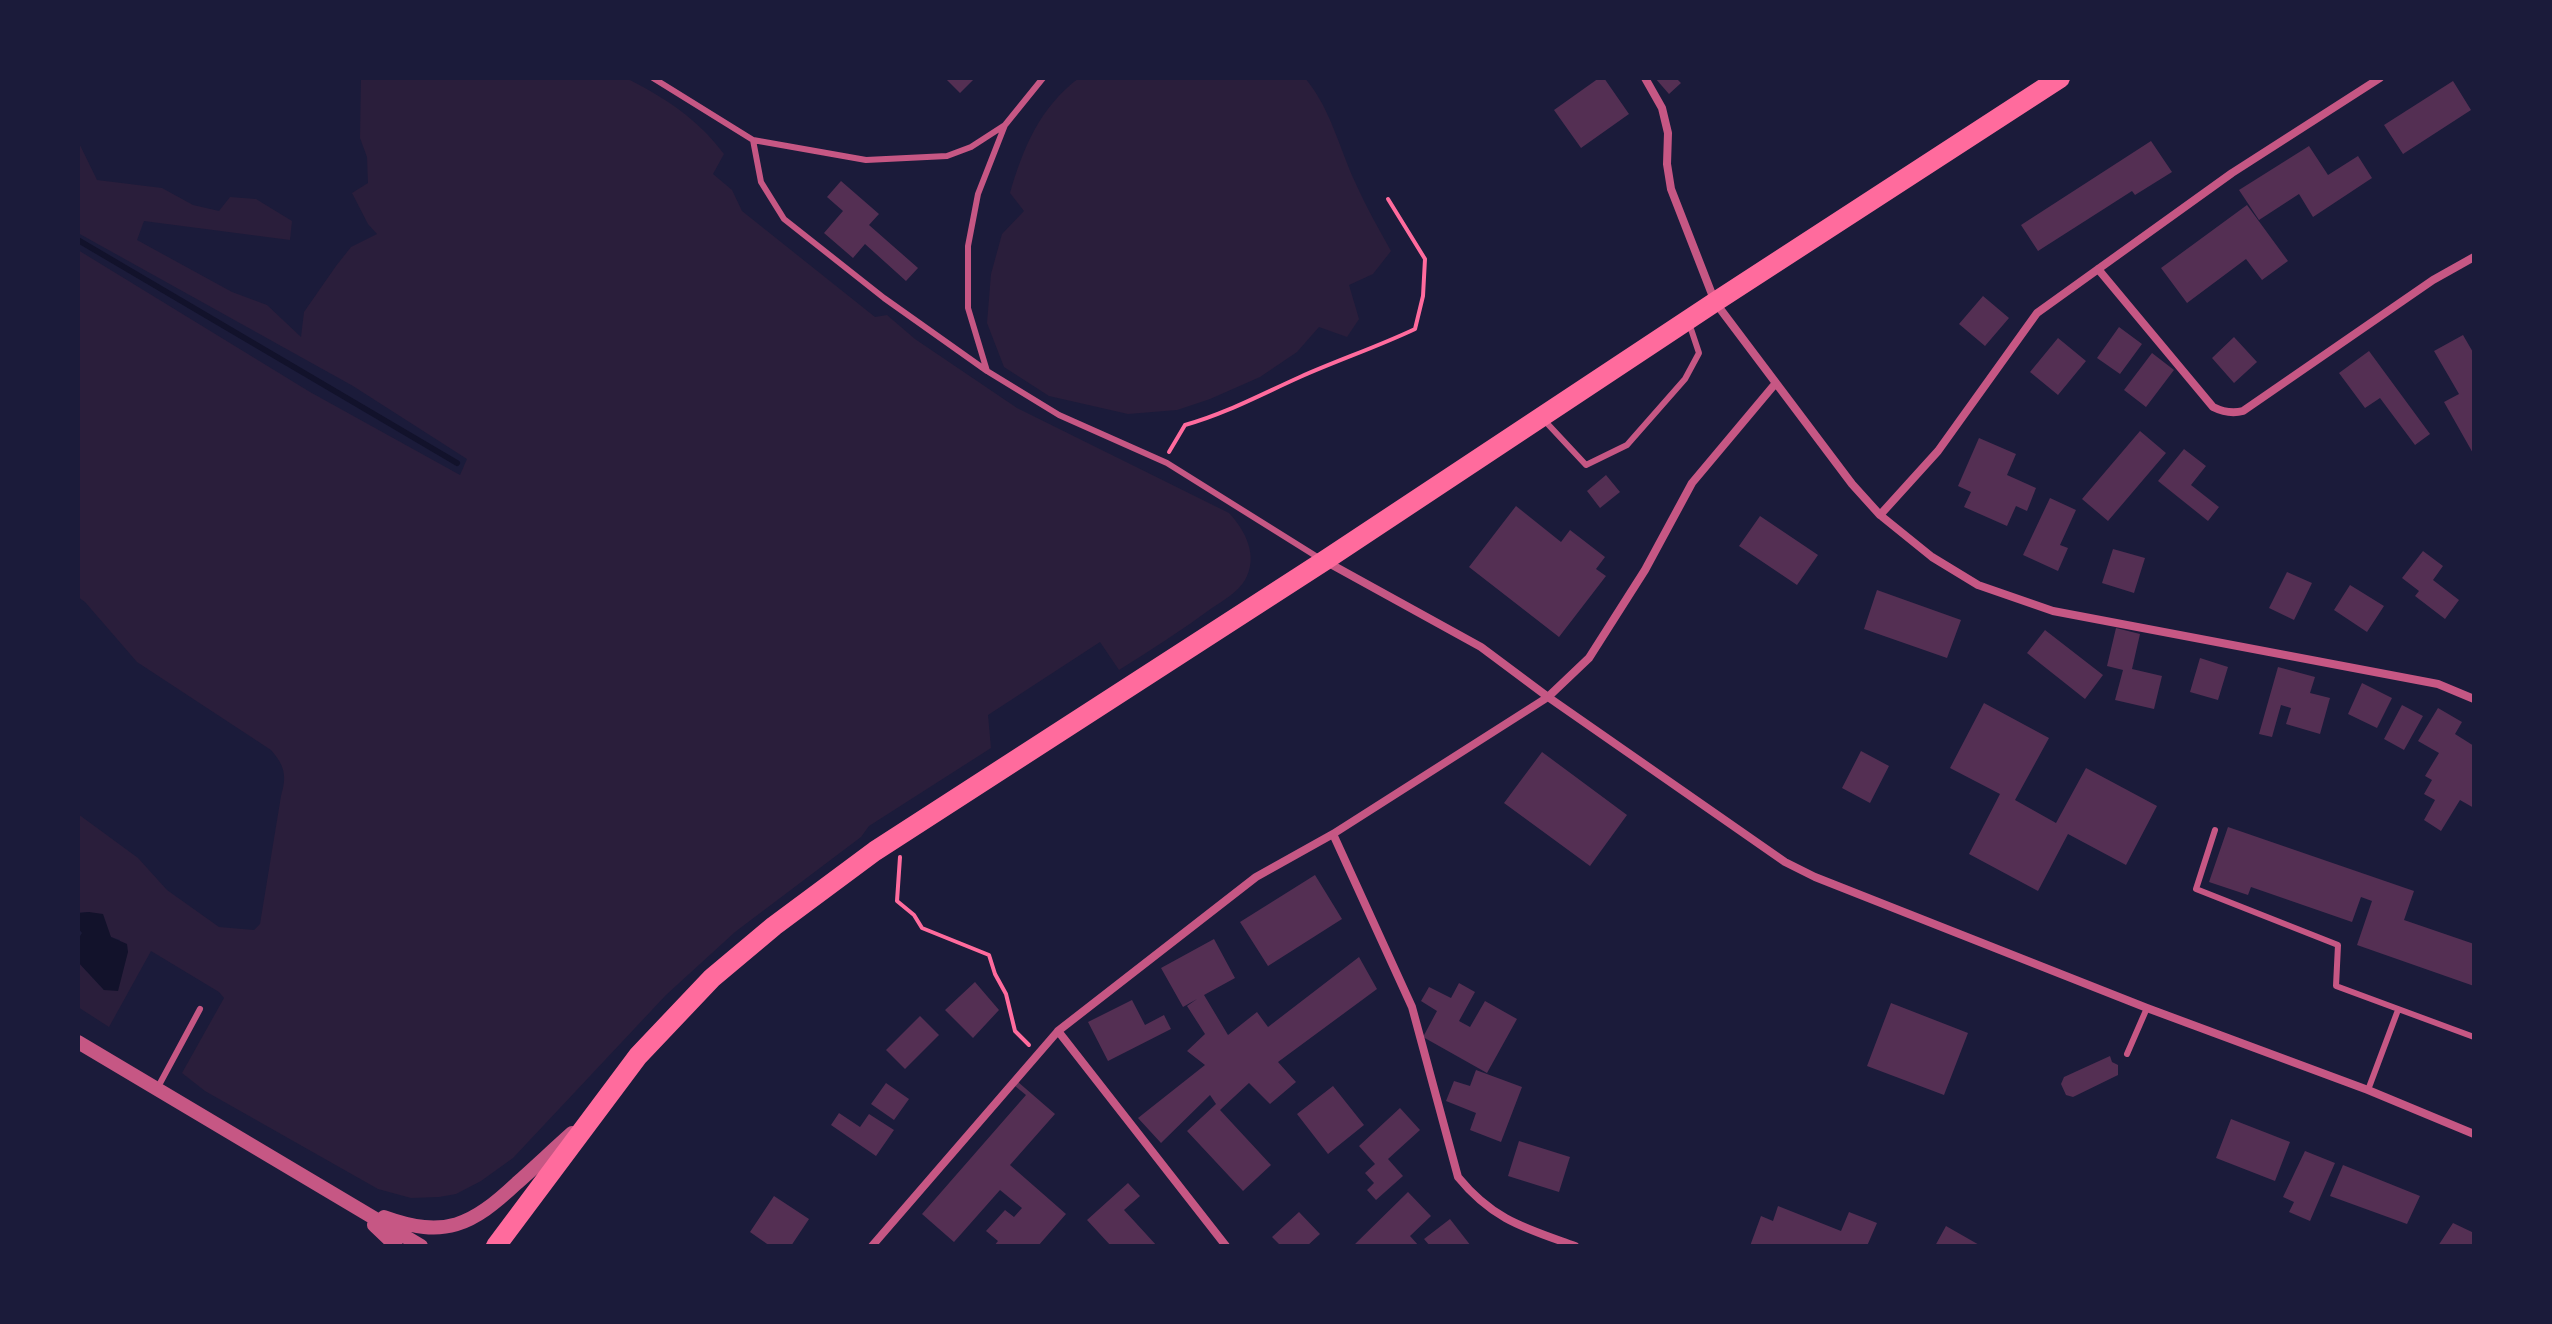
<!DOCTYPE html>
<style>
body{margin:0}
#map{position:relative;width:2552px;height:1324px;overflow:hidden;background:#1b1b3a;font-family:Arial,sans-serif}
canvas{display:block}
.frame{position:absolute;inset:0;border:80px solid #1b1b3a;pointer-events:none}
</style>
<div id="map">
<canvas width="2552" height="1324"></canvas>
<div class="frame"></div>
</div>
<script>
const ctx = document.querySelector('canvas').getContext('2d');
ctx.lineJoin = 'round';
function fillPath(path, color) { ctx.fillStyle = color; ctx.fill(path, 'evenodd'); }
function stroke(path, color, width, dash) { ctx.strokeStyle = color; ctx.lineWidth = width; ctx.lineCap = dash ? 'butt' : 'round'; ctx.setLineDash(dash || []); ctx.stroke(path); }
fillPath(new Path2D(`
 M361,78H626C665,98 697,118 724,154L713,174L732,190L742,211L875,317L887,315L915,339L1017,408L1229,513C1245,530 1259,556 1245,580C1238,592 1224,600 1212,608C1182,630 1151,650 1119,670L1100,642L988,715L991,748L869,826L861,837L735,932L666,995L513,1158L481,1181L456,1194L439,1197L411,1198L378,1189L205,1091L182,1073L224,998L219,992L151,951L109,1027L78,1007V962L104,990L120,940L111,937L89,912L78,913V814L138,858L167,890L219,927L254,930L260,924L281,796C287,776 285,766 271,750L137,662L85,602L78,597V250L310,392L460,475L467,459L353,386L78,233V141L97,180L162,188L193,205L219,211L230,197L256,199L292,221L290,240L144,221L137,240L232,292L267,305L301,337L304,312L336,266L351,247L377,234L368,224L352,193L368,183L367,157L360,138Z
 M1079,78H1305C1331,109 1339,148 1356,184C1366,207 1379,229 1391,251L1373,274L1349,285L1359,319L1347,337L1319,327L1297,352L1260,377L1210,399L1177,410L1128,414L1049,396L1004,367L987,323L991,274L1002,234L1024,211L1010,193C1023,148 1040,107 1079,78Z`), '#2a1e3b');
fillPath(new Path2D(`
 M89,912L103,914L111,937L127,944L128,952L118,991L104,990L78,962V939L82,933L78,928V913Z`), '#12122b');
stroke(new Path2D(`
 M78,240L457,463`), '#12122b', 6);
fillPath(new Path2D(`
 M945,78H975L960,93Z
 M1599,78H1604L1629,114L1581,148L1554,110Z
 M1655,78H1676L1681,83L1669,94Z
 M2453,81L2471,110L2403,154L2384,125Z
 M2151,141L2172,172L2135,195L2132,191L2038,251L2021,225Z
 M2309,146L2328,175L2358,156L2372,178L2313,217L2299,194L2259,220L2239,190Z
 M841,181L879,214L869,225L918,268L906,281L865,244L853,258L824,233L843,211L827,197Z
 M2247,205L2288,261L2262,280L2246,259L2187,303L2161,268Z
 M1983,296L2009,318L1985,346L1959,324Z
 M2119,327L2142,344L2120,374L2097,358Z
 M2463,335L2474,354V455L2444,402L2459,394L2434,351Z
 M2234,337L2257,362L2234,383L2212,358Z
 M2058,338L2086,361L2058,395L2030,372Z
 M2369,351L2430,434L2415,445L2380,398L2365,408L2339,373Z
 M2152,353L2174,370L2146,407L2124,390Z
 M2140,431L2166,453L2108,521L2082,499Z
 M1979,438L2016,454L2007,475L2036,488L2027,511L2016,506L2007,526L1964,507L1971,492L1958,486Z
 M2184,449L2206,466L2191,485L2219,507L2208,521L2158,481Z
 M1606,475L1620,492L1600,508L1587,491Z
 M2050,498L2076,510L2060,545L2068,548L2058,571L2023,555Z
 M1516,506L1561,542L1570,530L1605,557L1596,569L1606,576L1559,637L1469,567Z
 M1760,516L1818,555L1797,585L1739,546Z
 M2113,549L2145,558L2134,593L2102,583Z
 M2423,551L2443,566L2433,580L2459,600L2445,619L2415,596L2419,591L2402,578Z
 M2287,572L2312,583L2294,620L2269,608Z
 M2350,585L2384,606L2367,632L2334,610Z
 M1877,590L1961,620L1947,658L1864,629Z
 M2116,628L2140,634L2132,669L2162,676L2154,709L2115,700L2123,670L2107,666Z
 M2045,630L2103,675L2085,699L2027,653Z
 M2200,658L2228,667L2218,700L2190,692Z
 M2278,667L2315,677L2310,693L2330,698L2320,734L2286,724L2291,708L2281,705L2272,737L2259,734Z
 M2362,683L2392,698L2377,728L2348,714Z
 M1984,703L2049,738L2015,800L2056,823L2086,768L2157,806L2126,865L2068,834L2038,891L1969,854L2000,794L1950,768Z
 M2402,705L2423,716L2404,750L2384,739Z
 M2438,708L2462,722L2455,734L2474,746V808L2460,800L2441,831L2424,820L2435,800L2424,794L2432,780L2425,776L2439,753L2418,741Z
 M1861,751L1889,766L1870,803L1842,788Z
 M1542,752L1627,815L1590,866L1504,803Z
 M2228,827L2414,891L2404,920L2474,944V986L2357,945L2372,901L2361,897L2352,922L2251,887L2248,895L2209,882Z
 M1315,875L1342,919L1268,966L1240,922Z
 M1214,939L1235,978L1204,995L1228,1035L1257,1012L1268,1027L1359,957L1377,989L1278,1062L1296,1082L1270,1104L1249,1083L1220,1110L1271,1165L1243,1191L1187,1131L1216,1104L1210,1095L1161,1143L1138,1118L1205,1065L1187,1051L1205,1034L1187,1006L1197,999L1183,1007L1161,968Z
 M975,982L999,1010L973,1038L945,1010Z
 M1459,983L1475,992L1459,1021L1470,1027L1485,1001L1517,1019L1487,1073L1423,1037L1437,1011L1421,1001L1429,987L1451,998Z
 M1132,1000L1145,1025L1164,1015L1171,1029L1108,1061L1088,1022Z
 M1891,1003L1968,1033L1944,1095L1867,1066Z
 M920,1016L939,1035L905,1069L886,1050Z
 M2110,1056L2112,1062L2118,1065V1075L2073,1097L2066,1095L2061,1084L2064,1077Z
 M1476,1070L1522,1087L1501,1142L1470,1130L1476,1113L1446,1101L1454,1081L1470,1086Z
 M1018,1082L1055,1114L1010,1165L1066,1214L1038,1246H994L998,1241L986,1231L1005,1210L1014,1217L1022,1208L1000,1190L954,1242L922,1214L1026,1095L1015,1086Z
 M886,1083L909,1099L894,1120L871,1104Z
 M1333,1086L1364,1125L1328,1154L1297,1114Z
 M1400,1108L1420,1130L1388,1159L1403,1176L1376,1200L1367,1190L1374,1183L1365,1173L1375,1164L1359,1146Z
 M839,1113L860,1127L869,1114L894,1130L876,1156L831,1125Z
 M2231,1119L2290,1142L2275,1181L2216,1158Z
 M1519,1141L1570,1157L1559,1192L1508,1176Z
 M2305,1151L2335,1163L2310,1221L2289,1212L2294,1202L2283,1197Z
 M2343,1165L2420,1196L2407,1224L2330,1196Z
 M1128,1183L1140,1196L1124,1210L1157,1246H1111L1087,1220Z
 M1408,1192L1431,1216L1410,1236L1419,1246H1353Z
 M774,1196L809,1219L791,1246H770L750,1232Z
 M1778,1206L1841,1231L1849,1212L1877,1223L1867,1246H1750L1761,1216L1773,1221Z
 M1299,1212L1320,1234L1307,1246H1281L1272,1237Z
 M1450,1219L1471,1246H1430L1424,1239Z
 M2453,1223L2474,1233V1246H2438Z
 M1946,1226L1981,1246H1935Z`), '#542f53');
stroke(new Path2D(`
 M1169,452L1185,425C1225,414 1262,394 1300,377C1338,360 1377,347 1415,329L1423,296L1425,259L1388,199
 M900,857L897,901L914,915L922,928L989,955L995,974L1006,994L1015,1031L1029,1045`), '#ff6b9d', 4);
stroke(new Path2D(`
 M653,78L753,140L866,160L947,156L971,147L1005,125
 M1043,78L1005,125L978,194L968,246V308L987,371L1059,415L1167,463L1319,558
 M753,140L761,182L784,219L884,298L987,371
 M1544,420L1586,465L1627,445L1685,379L1699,353L1689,323
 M2215,830L2196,889L2338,945L2336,986L2474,1037
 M2127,1054L2147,1008
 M158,1087L200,1009
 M2368,1090L2398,1010`), '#c65784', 6);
stroke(new Path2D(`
 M1645,78L1662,108L1668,133L1667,164L1671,189L1715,302L1852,484L1880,515L1932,557L1978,585L2053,611L2438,684L2474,699
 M2098,269L2213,407C2223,412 2232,414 2243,411L2433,280L2474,257
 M1880,515L1938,451L2037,313L2232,173L2380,78
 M1325,561L1481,647L1548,697L1785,862L1815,877L2147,1008L2368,1090L2474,1134
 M1333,834L1412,1007L1458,1177C1493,1220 1525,1228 1575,1246
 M1058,1031L1226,1246
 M872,1246L1058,1031L1256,877L1333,834L1548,697L1589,658L1645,570L1692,483L1775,384`), '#c65784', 8);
stroke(new Path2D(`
 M78,1042L421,1246
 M384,1217C445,1239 471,1226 517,1183C535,1167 553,1150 572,1133
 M374,1225L396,1246`), '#c65784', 14);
stroke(new Path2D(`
 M496,1246L638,1056L712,978L774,926L875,851L1324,561L1715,302L2060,78`), '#ff6b9d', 20);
</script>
